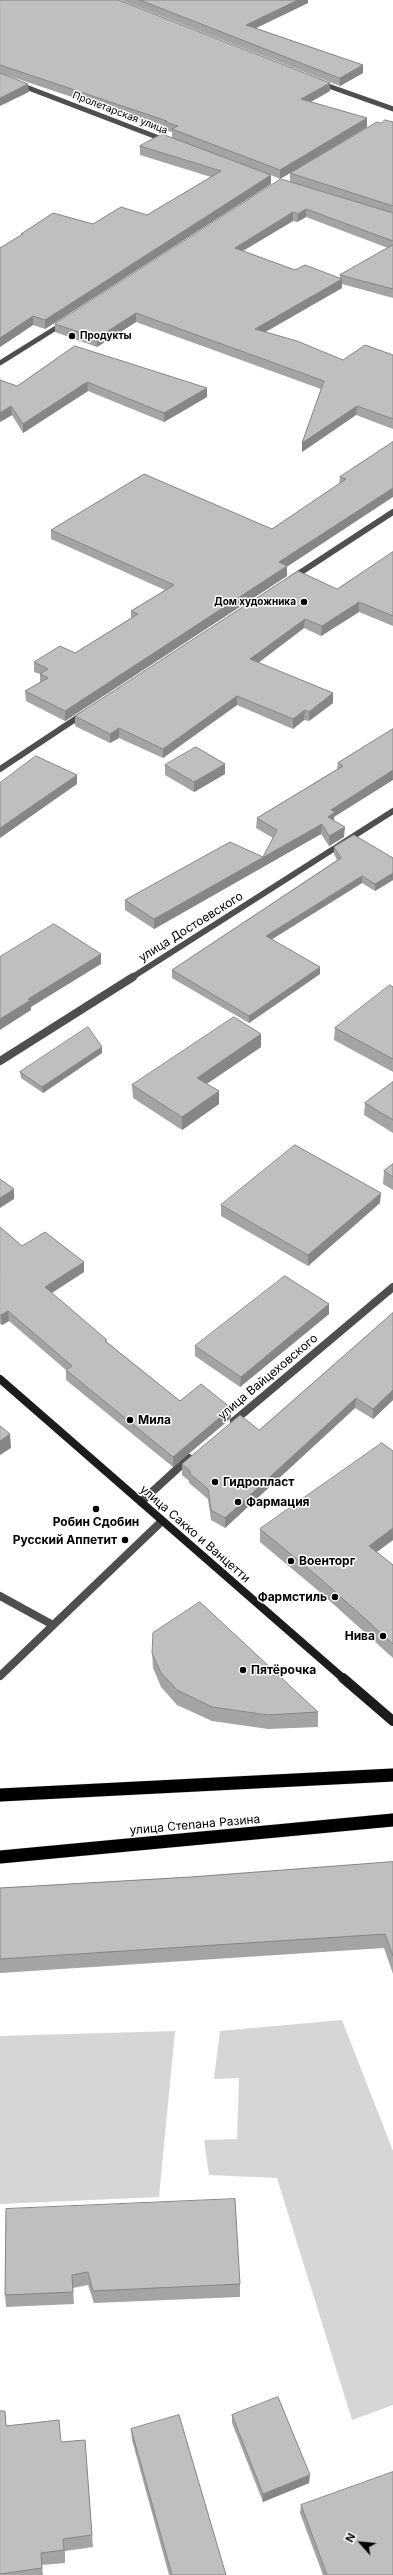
<!DOCTYPE html>
<meta charset="utf-8">
<style>
body{margin:0}
#map{position:relative;width:393px;height:2575px;overflow:hidden;background:#fff;font-family:Inter,sans-serif}
canvas{display:block}
.north{position:absolute;left:341px;top:2523px;width:40px;height:40px;-webkit-text-stroke:3px #fff;paint-order:stroke;rotate:297deg;font-size:11px;font-weight:700;line-height:16px;text-align:center;color:#000}
.north::after{content:'';display:block;margin:auto;width:14px;height:18px;background:#000;clip-path:polygon(50% 0,100% 100%,50% 72%,0 100%)}
</style>
<div id="map">
<canvas width="393" height="2575"></canvas>
<div class="north">N</div>
</div>
<script>
const ctx = document.querySelector('canvas').getContext('2d');
ctx.lineJoin = 'round';
function fillPath(path, color) { ctx.fillStyle = color; ctx.fill(path, 'evenodd'); }
function stroke(path, color, width, dash) { ctx.strokeStyle = color; ctx.lineWidth = width; ctx.lineCap = dash ? 'butt' : 'round'; ctx.setLineDash(dash || []); ctx.stroke(path); }
function label(font, color, halo, rows, align = 'center') {
  ctx.font = font + ' Inter,sans-serif'; ctx.lineWidth = 3; ctx.setLineDash([]); ctx.textBaseline = 'middle'; ctx.strokeStyle = halo; ctx.fillStyle = color; for (const [text, x, y, turn = 0] of rows) {
    ctx.save(); ctx.translate(x, y); ctx.rotate((+turn || 0) * Math.PI / 180); ctx.textAlign = isNaN(turn) ? turn : align; if (halo) ctx.strokeText(text, 0, 0); ctx.fillText(text, 0, 0); ctx.restore();
  }
}
fillPath(new Path2D(`
 M342,2020L393,2151V2405L352,2420L277,2178L209,2175L204,2140L237,2139L239,2078L214,2079L220,2031Z
 M175,2031L159,2197L0,2204V2036Z`), '#d6d6d6');
const primary = new Path2D(`
 M0,1795L393,1775
 M0,1857L393,1820`);
stroke(primary, '#dbdbdb', 14);
stroke(new Path2D(`
 M0,77L167,141
 M320,83L393,109
 M0,363L64,323`), '#4f4f4f', 5);
stroke(new Path2D(`
 M292,578L393,512
 M0,769L83,714
 M131,978L393,811`), '#4f4f4f', 6);
stroke(new Path2D(`
 M0,1061L133,977
 M234,1421L393,1287
 M141,1502L189,1458
 M0,1596L53,1625
 M0,1676L162,1521`), '#4f4f4f', 8);
stroke(new Path2D(`
 M0,1379L344,1679`), '#1c1c1c', 8);
stroke(new Path2D(`
 M343,1678L393,1721`), '#1c1c1c', 10);
stroke(primary, '#000', 13);
fillPath(new Path2D(`
 M0,0L330,83V91L311,102L367,127L280,179L271,175V184L45,329L33,325L0,347V248L21,235V234L93,224L147,215L211,177L140,155V146L172,138V132L165,130V128L0,73Z
 M120,0H308V3L255,28L363,65V73L340,86Z
 M393,122V298L342,284V288L265,332L343,360L393,355V429L356,415L302,452V443L321,389L136,322L97,347L55,332V324L290,182V173L381,123ZM306,217L388,248L340,275V278L295,270L243,251L293,221L297,222Z
 M75,346L207,397L164,422L88,391L23,433L12,415L0,422L17,386Z
 M393,442L287,566V576L65,721L26,701L25,691L40,682V674L34,672V662L75,653L131,618V611L165,590L51,539V530L272,529L339,484L340,477Z
 M393,552V626L359,612L321,636L304,628L258,663L333,693V703L309,721L304,720L293,729L237,705L163,758L119,738L110,743L75,726V716L337,589Z
 M393,729L334,817V821L344,837L329,846L321,834L154,929L125,910V900L263,857L273,838L256,828L257,818L337,769L338,763Z
 M165,765L225,774L194,792L165,775Z
 M334,847L393,858V880L375,891L362,883L272,939L320,974L249,1023L172,978V970L337,860L334,854Z
 M393,987V1072L334,1040L335,1028Z
 M261,1034V1047L207,1084L219,1104L182,1130L133,1098L132,1085Z
 M102,1047V1053L43,1093L21,1078L20,1072Z
 M393,1082V1133L364,1115L365,1103Z
 M393,1164V1190L383,1184L384,1171Z
 M380,1203L308,1266L221,1216V1205Z
 M0,1227L22,1246L84,1272L52,1293L107,1342L180,1401L231,1418L173,1467L66,1380V1370L9,1321L2,1325L0,1324Z
 M329,1304V1314L240,1387L195,1356V1346Z
 M393,1313V1400L373,1419L355,1408L225,1528L211,1520L208,1499L189,1483V1481L182,1475V1464L259,1430Z
 M260,1529L393,1540L377,1552L393,1565V1658L321,1593L260,1542Z
 M152,1653L318,1712V1727L268,1729L212,1721L177,1705L161,1687L153,1668Z
 M393,1862V1974L384,1948L0,1973V1888L191,1877Z
 M6,2209L240,2284V2297L94,2303L88,2285L73,2288L74,2304L6,2307L5,2295Z
 M0,2411L7,2426L61,2442L85,2440L93,2547L65,2551V2563L42,2565L43,2575H0Z
 M232,2415L309,2483L263,2502L232,2423Z
 M131,2429L226,2575H169L132,2440Z
 M301,2505L393,2575H323L300,2513Z`), '#a4a4a4');
fillPath(new Path2D(`
 M298,0H308V3L246,33V25Z
 M363,65V73L340,86V78Z
 M330,83V91L301,107V99Z
 M28,84L29,92L0,106V98Z
 M367,118V127L280,179V170Z
 M271,175V184L45,329V320Z
 M306,209V217L297,222L298,214Z
 M293,212V221L234,256L235,248Z
 M342,279V288L255,338V329Z
 M136,313V322L97,347V338Z
 M33,316V325L0,347V338Z
 M87,382L88,391L23,433V424Z
 M207,388V397L164,422V413Z
 M11,406L12,415L0,422V413Z
 M357,406L356,415L302,452V443Z
 M393,488V497L279,572V562Z
 M287,566V576L65,721V711Z
 M359,602V612L321,636L322,626Z
 M305,619L304,628L250,669V659Z
 M333,693V703L309,721V712Z
 M237,696V705L163,758V749Z
 M305,710L304,720L293,729V719Z
 M119,728V738L110,743V734Z
 M225,764V774L194,792V782Z
 M393,770V780L334,817V822L328,817L331,810Z
 M77,775V784L0,838V828Z
 M322,824L321,834L154,929V919Z
 M345,827L344,837L329,846V836Z
 M393,873V880L375,891V884Z
 M362,876V883L266,943V936Z
 M101,954V964L31,1007V1010L0,1030V1019L28,999Z
 M320,967V974L249,1023V1016Z
 M261,1034V1047L197,1090V1078Z
 M102,1047V1053L43,1093L42,1087Z
 M219,1091V1104L182,1130V1117Z
 M14,1189V1199L0,1208V1198Z
 M381,1193L380,1203L308,1266V1255Z
 M84,1262V1272L45,1297V1287Z
 M329,1304V1314L240,1387L241,1377Z
 M8,1311L9,1321L2,1325L1,1315Z
 M393,1390V1400L373,1419V1409Z
 M356,1398L355,1408L225,1528V1518Z
 M231,1408V1418L173,1467V1457Z
 M10,1434L11,1448L0,1455V1441Z
 M393,1528V1540L368,1558L369,1546Z
 M310,2475L309,2483L263,2502V2494Z`), '#868686');
const building = new Path2D(`
 M0,0H118L330,83L301,99L367,118L280,170L172,129L178,126L165,122L167,121L0,65Z
 M140,0H298L246,25L363,65L340,78Z
 M0,73L28,84L0,98Z
 M385,120L393,122V206L290,173L377,122L381,123Z
 M162,134L271,175L45,320L33,316L0,338V248L23,234H21L53,213L93,224L121,207L147,215L221,171L140,146Z
 M281,179L393,213V241L306,209L298,214L293,212L235,248L295,270L305,265L342,279L255,329L297,341L343,360L365,345L393,355V419L357,406L302,443L324,381L136,313L97,338L55,324Z
 M393,245V289L340,275Z
 M75,346L207,388L164,413L87,382L23,424L11,406L0,413V380L17,386Z
 M393,442V488L279,562L287,566L65,711L25,691L48,678L40,674L48,669L34,662L60,646L75,653L138,614L131,611L174,585L51,530L144,474L272,529L346,479L340,477Z
 M393,552V616L359,602L322,626L305,619L250,659L333,693L309,712L305,710L293,719L237,696L163,749L119,728L110,734L75,716L298,571L337,589Z
 M393,729V770L331,810L335,812L328,817L345,827L329,836L322,824L154,919L125,900L230,842L263,857L277,830L257,818L343,766L338,763Z
 M196,747L225,764L194,782L165,765Z
 M36,756L77,775L0,828V783Z
 M354,835L393,858V873L375,884L362,876L266,936L320,967L249,1016L172,970L341,858L334,847Z
 M54,924L101,954L28,999L31,1000L0,1019V957Z
 M390,985L393,987V1059L335,1028Z
 M234,1017L261,1034L197,1078L219,1091L182,1117L132,1085Z
 M88,1027L102,1047L42,1087L20,1072Z
 M393,1082V1120L365,1103Z
 M295,1145L381,1193L308,1255L221,1205Z
 M393,1164V1177L384,1171Z
 M0,1179L14,1189L0,1198Z
 M0,1227L22,1246L45,1232L84,1262L45,1287L107,1340L105,1341L180,1401L201,1384L231,1408L173,1457L66,1370L72,1366L8,1311L1,1315H0Z
 M285,1276L329,1304L241,1377L195,1346Z
 M393,1313V1390L373,1409L356,1398L225,1518L211,1510L208,1489L189,1473L191,1472L182,1464L240,1415L259,1430Z
 M0,1426L10,1434L0,1441Z
 M382,1443L393,1451V1528L369,1546L393,1565V1644L322,1580L260,1529Z
 M200,1602L318,1712L268,1715L212,1707L177,1690L161,1673L152,1653L153,1633Z
 M393,1862V1956L385,1934L0,1959V1888L191,1877Z
 M235,2199L240,2284L93,2291L88,2272L72,2275L73,2292L5,2295L6,2209Z
 M278,2397L310,2475L263,2494L232,2415Z
 M0,2411H5L6,2426L59,2420L61,2442L85,2440L92,2535L63,2539L64,2550L41,2553L42,2568L0,2574Z
 M179,2415L226,2575H172L131,2429Z
 M393,2472V2575H327L301,2505Z`);
fillPath(building, '#bfbfbf');
stroke(building, '#868686', 1);
for (const [x, y, r, color] of [
 [72,336,4,"#000"],
 [304,602,4,"#000"],
 [130,1420,4,"#000"],
 [215,1482,4,"#000"],
 [238,1502,4,"#000"],
 [96,1509,4,"#000"],
 [125,1540,4,"#000"],
 [291,1561,4,"#000"],
 [335,1597,4,"#000"],
 [383,1636,4,"#000"],
 [243,1670,4,"#000"]
]) { const dot = new Path2D(); dot.arc(x, y, r, 0, 2 * Math.PI); ctx.fillStyle = color; ctx.fill(dot); stroke(dot, '#fff', 1.5); }
label('10px', '#000', '#fff', [
 ["Пролетарская улица",120,113,21]
]);
label('bold 10px', '#000', '#fff', [
 ["Продукты",80,336],
 ["Дом художника",296,602,"right"]
], 'left');
label('12px', '#000', '#fff', [
 ["улица Достоевского",191,927,-32],
 ["улица Вайцеховского",268,1377,-40],
 ["улица Сакко и Ванцетти",195,1534,41],
 ["улица Степана Разина",195,1825,-5]
]);
label('bold 12px', '#000', '#fff', [
 ["Мила",138,1420],
 ["Гидропласт",223,1482],
 ["Фармация",246,1502],
 ["Робин Сдобин",96,1522,"center"],
 ["Русский Аппетит",117,1540,"right"],
 ["Военторг",299,1561],
 ["Фармстиль",327,1597,"right"],
 ["Нива",375,1636,"right"],
 ["Пятёрочка",251,1670]
], 'left');
</script>
